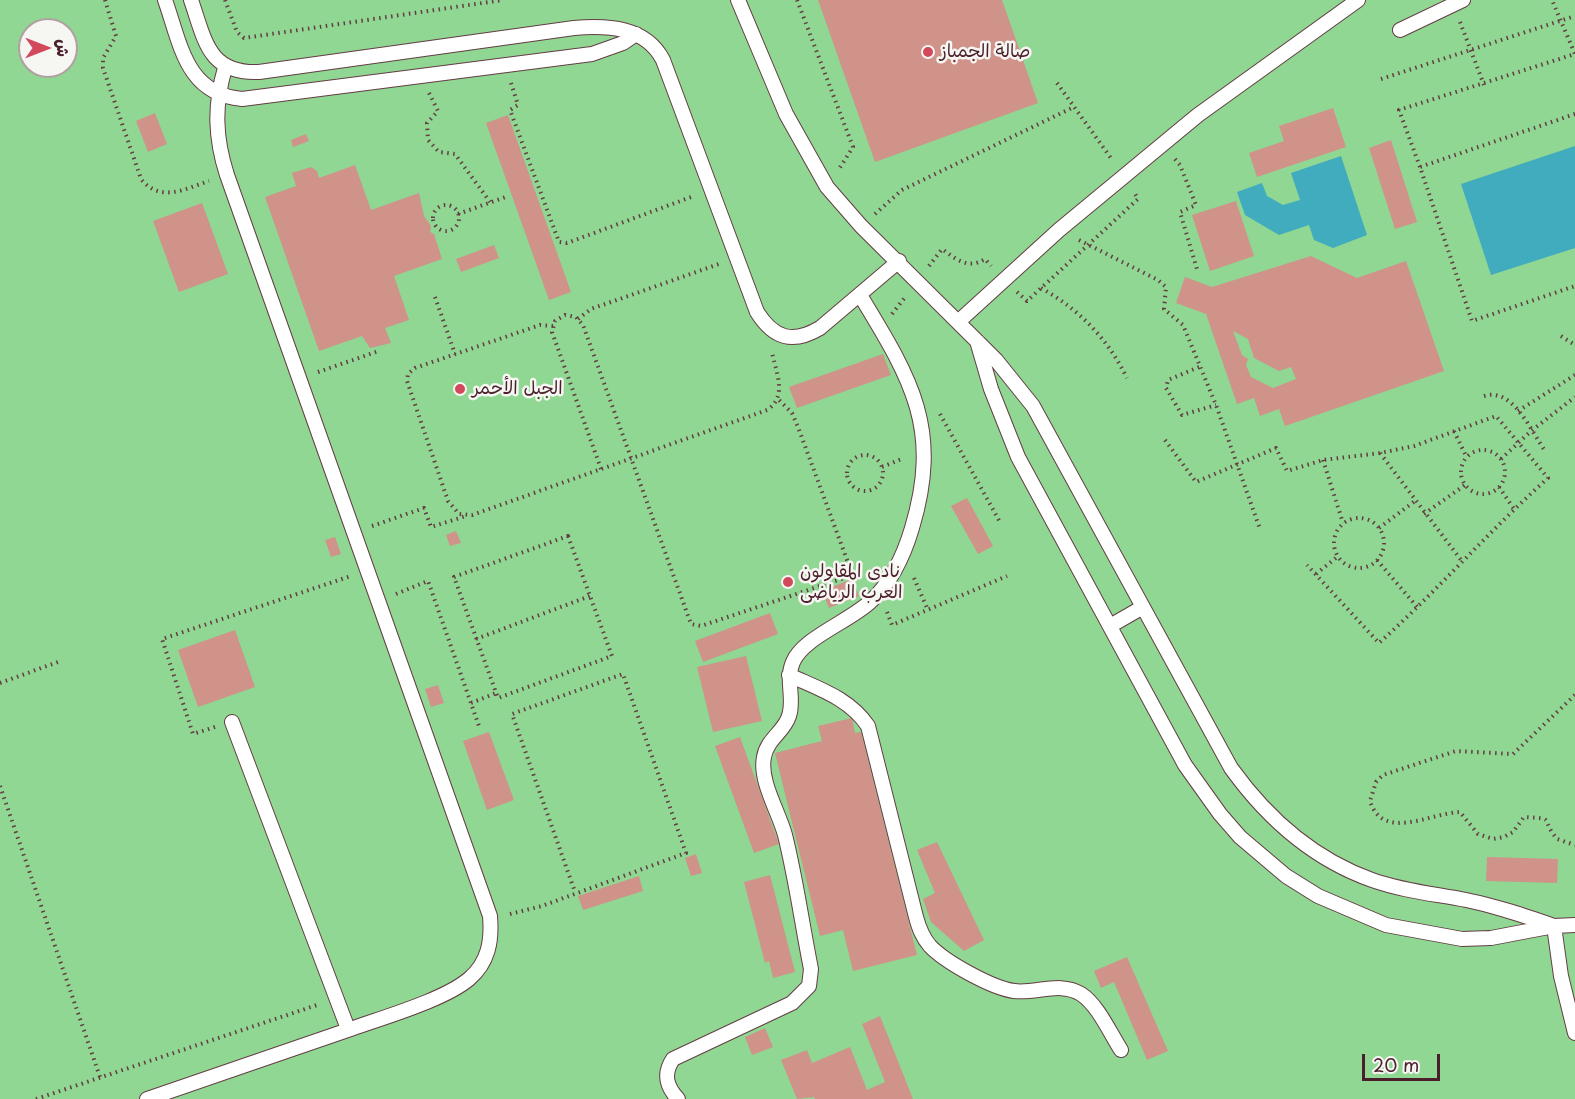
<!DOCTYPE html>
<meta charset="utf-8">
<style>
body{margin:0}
#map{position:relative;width:1575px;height:1099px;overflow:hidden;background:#f4e5d0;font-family:"Playpen Sans","Playpen Sans Arabic",sans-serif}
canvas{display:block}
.north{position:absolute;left:18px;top:18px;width:60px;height:60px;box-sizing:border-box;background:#f6f6f2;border:2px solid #b1a0a2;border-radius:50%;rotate:90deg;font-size:16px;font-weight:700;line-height:24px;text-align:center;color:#4a1f2b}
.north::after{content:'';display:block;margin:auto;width:21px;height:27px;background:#d1495b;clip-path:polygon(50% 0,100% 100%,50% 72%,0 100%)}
.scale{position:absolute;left:1362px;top:1054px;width:78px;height:27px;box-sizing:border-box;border:3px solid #4a1f2b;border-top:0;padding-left:8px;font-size:18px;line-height:21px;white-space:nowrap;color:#4a1f2b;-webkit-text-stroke:4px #f6f6f2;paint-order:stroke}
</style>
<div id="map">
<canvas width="1575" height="1099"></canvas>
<div class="north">ش</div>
<div class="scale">20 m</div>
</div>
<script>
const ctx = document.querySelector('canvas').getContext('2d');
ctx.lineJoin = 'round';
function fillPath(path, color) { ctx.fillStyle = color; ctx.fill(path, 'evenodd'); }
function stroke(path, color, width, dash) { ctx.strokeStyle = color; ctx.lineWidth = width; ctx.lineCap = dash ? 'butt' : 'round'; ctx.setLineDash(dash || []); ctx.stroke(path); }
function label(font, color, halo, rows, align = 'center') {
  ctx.font = font + ' "Playpen Sans","Playpen Sans Arabic",sans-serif'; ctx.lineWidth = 5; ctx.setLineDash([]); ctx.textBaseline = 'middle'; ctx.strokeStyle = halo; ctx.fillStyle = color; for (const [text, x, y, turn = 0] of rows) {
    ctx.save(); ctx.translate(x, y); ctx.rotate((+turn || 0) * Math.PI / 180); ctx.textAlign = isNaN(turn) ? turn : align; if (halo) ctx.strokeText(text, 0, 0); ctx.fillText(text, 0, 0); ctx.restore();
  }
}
fillPath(new Path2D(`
 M0,0H1575V1099H0ZM30,30H66V66H30Z`), '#8fd792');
fillPath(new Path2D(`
 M1575,146V248L1491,275L1461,184Z
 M1341,156L1367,235L1333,248L1314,240L1309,225L1279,235L1245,215L1237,192L1262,183L1267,196L1283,205L1300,200L1291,173Z`), '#40acbe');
fillPath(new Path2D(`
 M818,0H1002L1038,103L875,162Z
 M1333,108L1346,147L1257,177L1249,153L1284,141L1279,126Z
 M155,113L167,144L148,152L136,121Z
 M508,115L571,292L549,300L486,123Z
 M306,134L309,141L293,147L291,140Z
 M1391,140L1417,222L1395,229L1369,148Z
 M355,165L371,210L419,193L424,216L431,226L430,232L434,234L442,259L394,276L409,320L385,328L391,343L370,348L362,336L319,351L265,197L296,186L292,173L311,167L317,171L319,178Z
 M1236,201L1254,256L1210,271L1192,215Z
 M202,203L228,274L179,292L153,221Z
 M494,245L499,258L461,272L456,259Z
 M1311,256L1357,278L1406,261L1444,371L1285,426L1279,409L1260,416L1254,398L1237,404L1206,314L1176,303L1185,277L1212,287ZM1233,331L1248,339L1254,358L1279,371L1291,367L1296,379L1273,388L1251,377L1246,365L1248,359L1242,355Z
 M883,354L891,375L797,408L789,387Z
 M967,498L993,546L978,554L951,506Z
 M456,531L461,543L450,546L446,535Z
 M335,537L341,554L331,557L325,540Z
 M852,579L859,596L829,608L822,591Z
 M770,613L778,634L703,662L695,641Z
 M235,630L255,687L198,707L178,650Z
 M746,656L762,721L713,732L697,667Z
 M438,685L444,703L431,707L425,689Z
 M852,718L855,733L861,732L917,955L853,971L843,930L820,936L775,753L822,741L818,726Z
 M489,732L514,800L487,810L463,741Z
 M740,737L779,844L754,853L715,746Z
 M937,842L984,940L964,951L931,922L923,899L935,893L917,850Z
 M696,854L702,873L691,876L685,858Z
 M1487,857L1558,859L1557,883L1486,881Z
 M770,875L795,972L773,978L769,961L765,963L744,882Z
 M639,876L643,891L583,910L578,896Z
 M1127,957L1168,1051L1147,1060L1114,982L1101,988L1094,971Z
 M880,1016L913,1099H815L814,1097L797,1099L781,1060L807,1050L812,1063L850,1047L867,1090L885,1082L862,1024Z
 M765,1028L773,1047L752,1055L745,1037Z`), '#d0938a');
const service = new Path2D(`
 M165,0C181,45 186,94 242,99L592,54L623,43L636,34
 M191,0C205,40 208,74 259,72L574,28C608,25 646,27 663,60L757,312C774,339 793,344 820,328L899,261
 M738,0L786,114L827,187L861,226L996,360L1033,406L1231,768C1267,818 1313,859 1372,880C1403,891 1435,894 1466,900C1496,906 1525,916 1554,926
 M1400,30L1463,0
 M958,322L1059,230L1198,115L1358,0
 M977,341L991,389L1018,457L1185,765L1220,814L1240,837L1286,876L1318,896L1386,925L1462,939L1491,938L1554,926L1575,925
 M1110,626L1143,607
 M789,675C819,689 849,698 868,726L916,917C919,928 922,937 930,946C945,962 992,988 1014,991C1036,994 1060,981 1081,994C1098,1005 1110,1033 1121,1050
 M232,722L348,1029
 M1554,926L1561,976L1575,1033
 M147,1099C215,1076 283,1052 351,1029C384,1017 444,1000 469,979C489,962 492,940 490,916L227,175C215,138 214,105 225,68
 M678,1099C666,1086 663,1074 673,1059L792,1003L809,986L811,969C802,924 796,879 785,835C779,812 759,781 764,757C767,739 784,732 789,716C795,698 785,680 793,662C803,638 848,622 870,602C891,583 904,555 912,528C942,428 911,379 860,295`);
stroke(service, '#643d44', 16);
stroke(new Path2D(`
 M105,0L116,36L103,58V68L141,179C160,203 185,189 209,181
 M225,0L237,32L244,38L503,0
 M797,0L853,147L839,169
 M1460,22L1484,85
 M1381,79L1575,16
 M511,83L518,105L510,110L559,242L567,243L694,196
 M1057,83L1113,161
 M429,93L438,111L427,123L428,140L439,152L455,154L490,202
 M1575,114L1420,167L1472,321L1575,286
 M1175,159L1180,165L1196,205L1180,212L1197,269
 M1420,167L1399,110L1575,54L1552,0
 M433 218a13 13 0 1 1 26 0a13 13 0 1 1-26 0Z
 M458,214L506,197
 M875,214L902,190L1074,107
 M1079,240L1158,280L1166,287L1164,309L1183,325L1216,405L1260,529
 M929,266L942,249C956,259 968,270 985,259L991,266
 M1041,288C1080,310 1107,338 1127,378
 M1017,292L1027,301L1138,199L1134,192
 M435,297L455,354
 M892,314L906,296
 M578,319L591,309L719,264
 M553,326L540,325L415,368L408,374L407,381L448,501L459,514L472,515L767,410C788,396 776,373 772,352
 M1561,336L1575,345
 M1199,367L1168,380L1166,388L1182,415L1216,405
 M318,372L379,351
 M1484,396C1513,387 1531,431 1545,451
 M1518,411L1575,375
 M940,414L1000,522
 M1454,431L1466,456
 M1165,440L1196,482L1276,448L1287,471L1323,460L1380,453L1414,446L1496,416L1548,478C1489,531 1438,590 1379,643L1307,565
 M1461 472a22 22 0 1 1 44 0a22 22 0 1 1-44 0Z
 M1380,453L1461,560
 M847 473a18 18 0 1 1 36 0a18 18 0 1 1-36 0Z
 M1501,459L1531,431L1575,397
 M1323,460L1343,523
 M882,467L904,458
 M601,469L552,332L555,321L565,315L576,317L583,325L691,624L701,626L847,577L850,568L798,427L792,413L778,399
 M1499,487L1514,509
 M1424,514L1465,485
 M1334 543a25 25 0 1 1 50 0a25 25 0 1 1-50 0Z
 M372,526L424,508L431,527L466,516
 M1379,528L1415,501
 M568,536L612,656L498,698L454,577Z
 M1377,560L1418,608
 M1316,574L1337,557
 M914,578L928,610
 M396,594L428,581L479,726
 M887,612L892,625L1007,576
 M476,639L590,596
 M0,683L58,662
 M1575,695L1513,754L1456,751L1383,775L1376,782L1370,801C1383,842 1430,813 1460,812L1478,834L1493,839L1504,837L1513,832L1524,817C1557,819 1539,817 1557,839L1575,845
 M471,703L496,693
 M215,727L193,734L162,639L351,576
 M0,786L100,1077
 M510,914L542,906L686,853L623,674L512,714L575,892
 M36,1099L320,1004`), '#643d44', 4, [1.5, 4.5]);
stroke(service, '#fff', 14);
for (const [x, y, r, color] of [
 [928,52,6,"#d1495b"],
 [460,389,6,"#d1495b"],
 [788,582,6,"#d1495b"]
]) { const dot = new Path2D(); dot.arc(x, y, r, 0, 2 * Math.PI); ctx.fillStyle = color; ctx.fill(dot); stroke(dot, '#f6f6f2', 2); }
label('18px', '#4a1f2b', '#f6f6f2', [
 ["صالة الجمباز",940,52],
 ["الجبل الأحمر",472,389],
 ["نادى المقاولون",800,572],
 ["العرب الرياضى",800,593]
], 'left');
</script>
